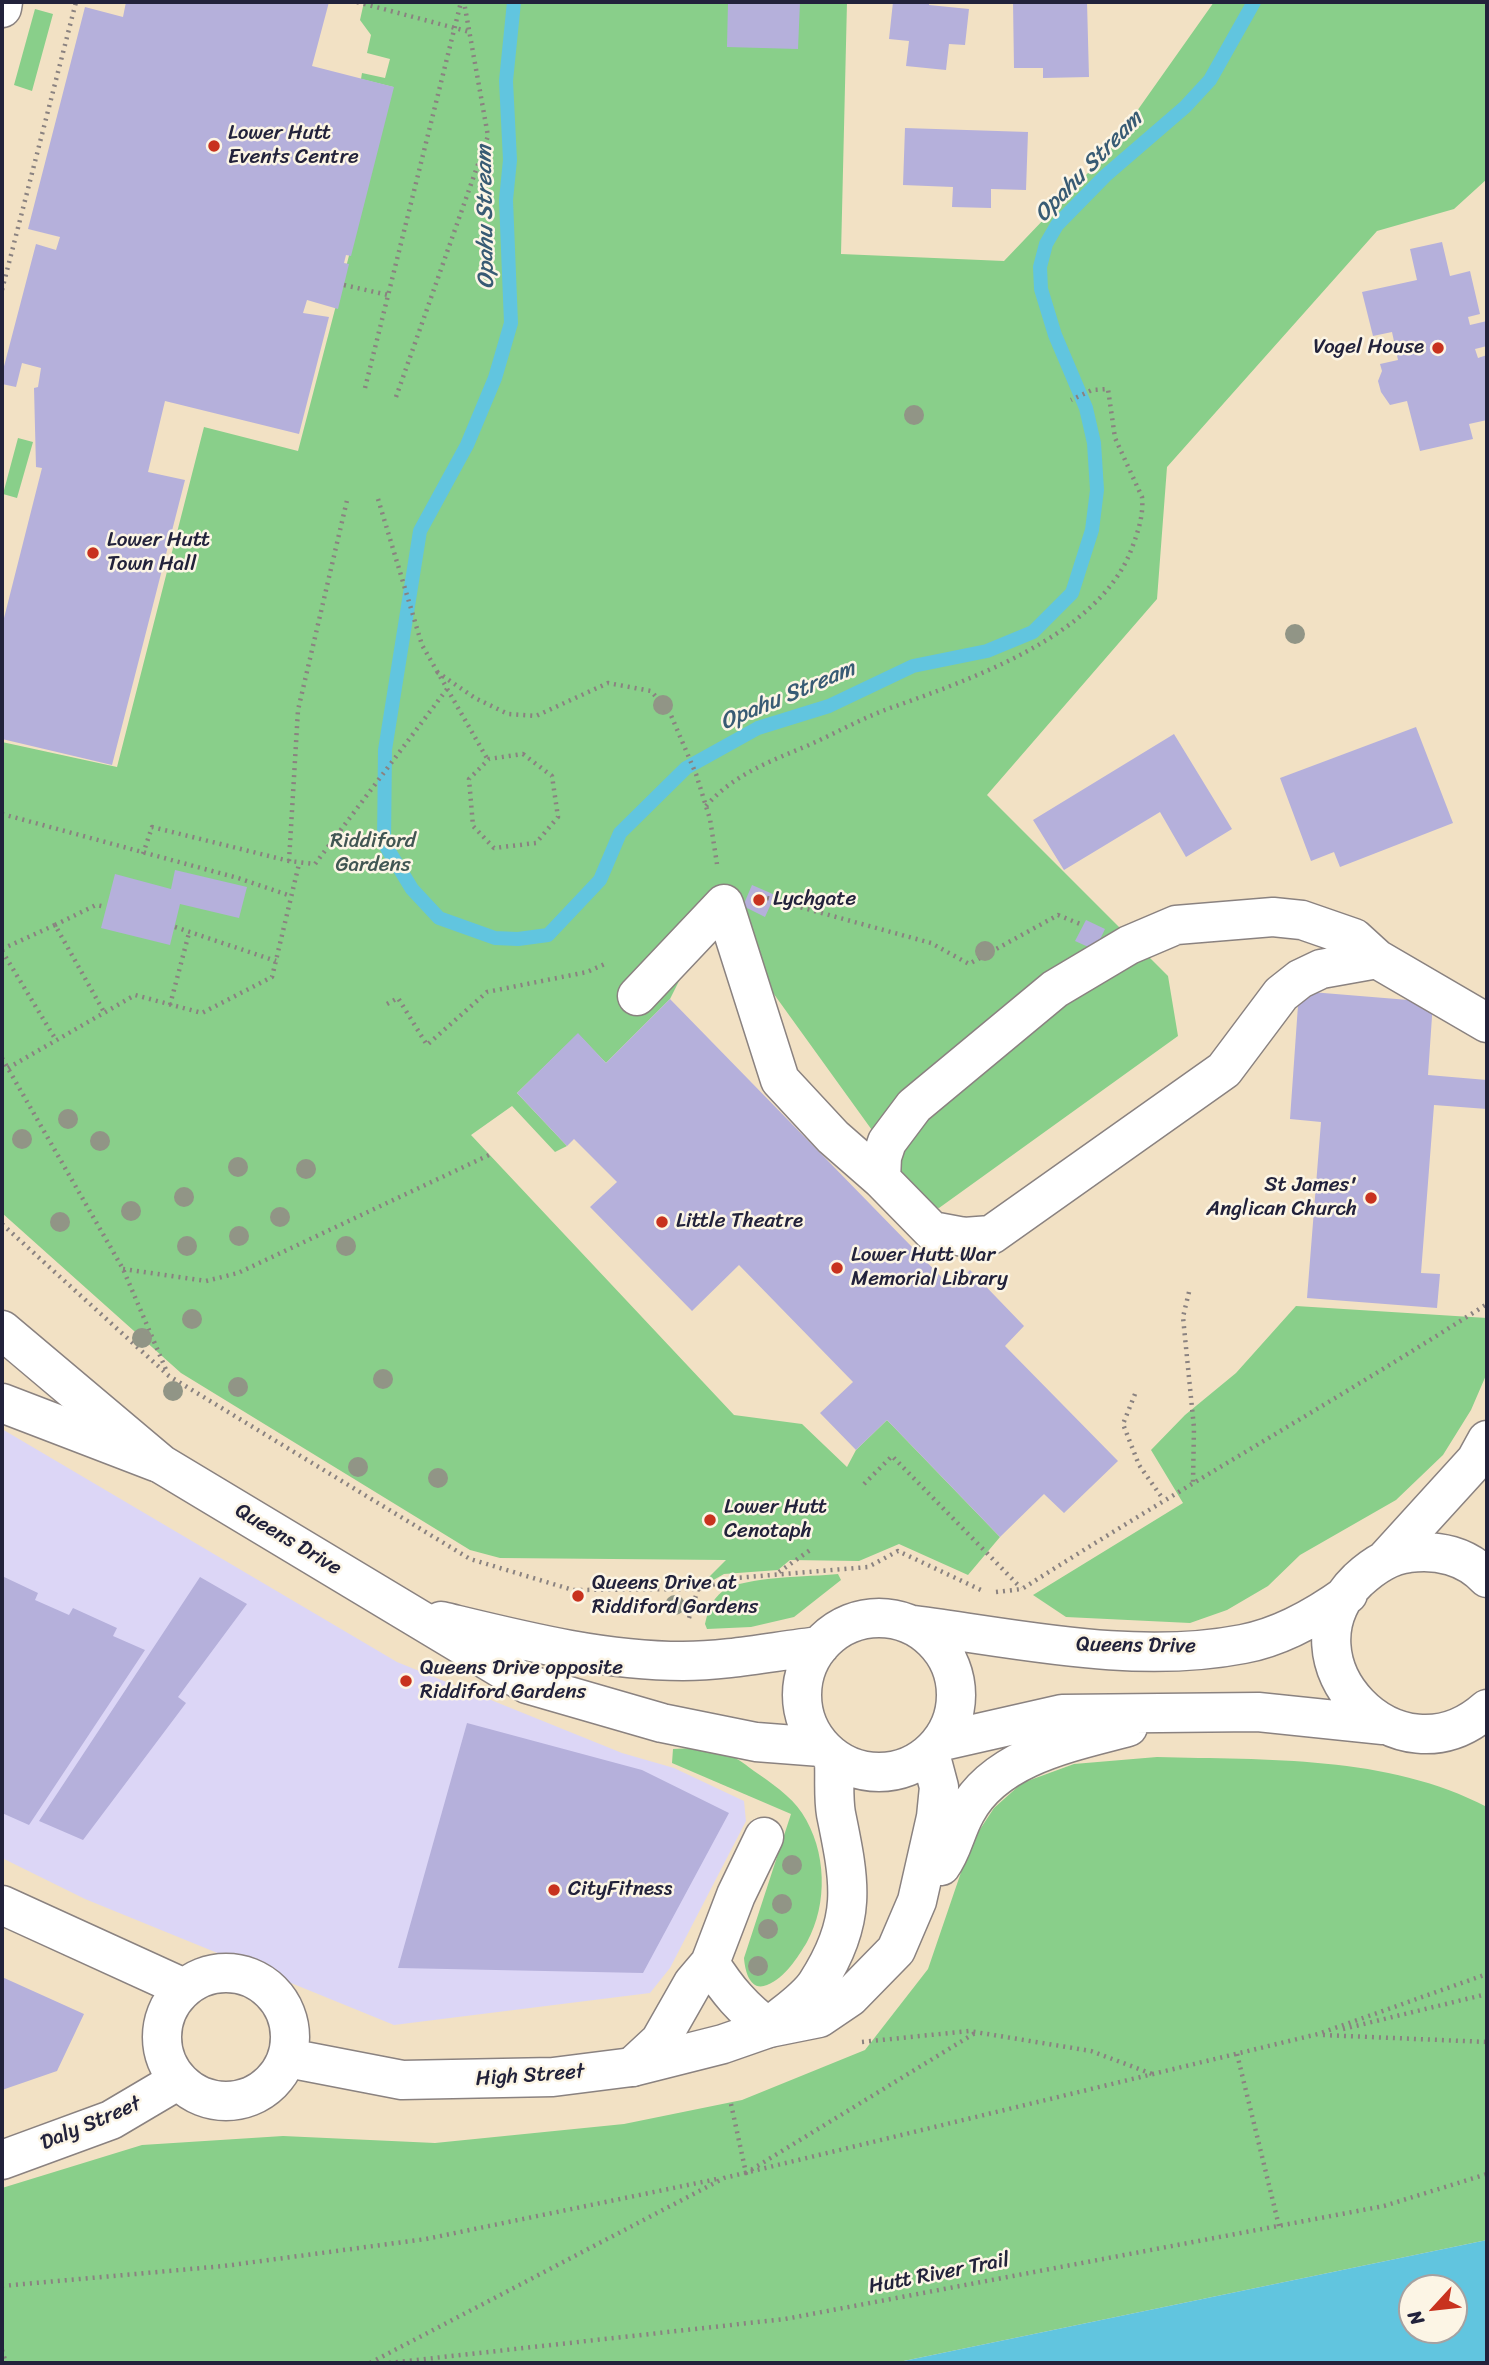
<!DOCTYPE html>
<style>
body{margin:0}
#map{position:relative;width:1489px;height:2365px;overflow:hidden;background:#f2e1c4;font-family:Sriracha,sans-serif}
canvas{display:block}
.frame{position:absolute;inset:0;border:4px solid #22223b;pointer-events:none}
.north{position:absolute;left:1398px;top:2274px;width:70px;height:70px;box-sizing:border-box;background:#fcf5e5;border:2px solid #a5a1a1;border-radius:50%;rotate:243deg;font-size:19px;font-weight:700;line-height:28px;text-align:center;color:#22223b}
.north::after{content:'';display:block;margin:auto;width:24px;height:32px;background:#c8321e;clip-path:polygon(50% 0,100% 100%,50% 72%,0 100%)}
</style>
<div id="map">
<canvas width="1489" height="2365"></canvas>
<div class="frame"></div>
<div class="north">N</div>
</div>
<script>
const ctx = document.querySelector('canvas').getContext('2d');
ctx.lineJoin = 'round';
function fillPath(path, color) { ctx.fillStyle = color; ctx.fill(path, 'evenodd'); }
function stroke(path, color, width, dash) { ctx.strokeStyle = color; ctx.lineWidth = width; ctx.lineCap = dash ? 'butt' : 'round'; ctx.setLineDash(dash || []); ctx.stroke(path); }
function label(font, color, halo, rows, align = 'center') {
  ctx.font = font + ' Sriracha,sans-serif'; ctx.lineWidth = 5; ctx.setLineDash([]); ctx.textBaseline = 'middle'; ctx.strokeStyle = halo; ctx.fillStyle = color; for (const [text, x, y, turn = 0] of rows) {
    ctx.save(); ctx.translate(x, y); ctx.rotate((+turn || 0) * Math.PI / 180); ctx.textAlign = isNaN(turn) ? turn : align; if (halo) ctx.strokeText(text, 0, 0); ctx.fillText(text, 0, 0); ctx.restore();
  }
}
fillPath(new Path2D(`
 M2,1429L397,1662L622,1753L674,1768L744,1801L746,1821L670,1968L650,1993L394,2025L85,1899L2,1858Z`), '#dcd6f6');
fillPath(new Path2D(`
 M364,2H847L841,254L1004,261L1108,152L1214,2H1487V179L1454,209L1377,231L1167,467L1157,599L987,795L1168,976L1178,1036L939,1208L926,1205L714,911L670,999L606,1063L578,1034L517,1093L567,1146L555,1152L512,1106L471,1135L734,1415L802,1424L847,1467L856,1450L887,1420L1000,1537L968,1575L899,1544L859,1561L790,1560L778,1570L724,1574L710,1582L705,1581L726,1560L500,1558L470,1550L181,1373L2,1213V742L117,767L204,427L298,451L393,87L361,79L362,73L385,78L390,59L367,53L371,35L360,20Z
 M35,9L53,14L32,91L14,85Z
 M18,438L33,442L17,498L3,494Z
 M1296,1306L1487,1318V1373L1471,1410L1443,1455L1396,1500L1300,1555L1268,1586L1227,1610L1190,1623L1066,1617L1033,1595L1183,1503L1151,1450L1185,1415L1236,1373Z
 M838,1574L841,1580L794,1617L751,1627L707,1629L705,1624C708,1611 711,1600 723,1591C745,1576 810,1577 838,1574Z
 M694,1748C706,1751 720,1751 731,1756C739,1759 747,1766 754,1771C770,1782 791,1796 802,1813C827,1851 828,1904 807,1942C798,1957 785,1978 767,1985C750,1992 745,1971 744,1958L791,1814L672,1763L673,1749Z
 M1157,1757C1266,1760 1388,1755 1487,1807V2240L894,2363H2V2188L142,2145L283,2136L435,2143L624,2124L742,2100L865,2050L928,1969L971,1843L994,1808L1022,1783L1074,1764Z`), '#89cf8a');
fillPath(new Path2D(`
 M1487,2240V2363H894ZM1412,2288H1454V2330H1412Z`), '#61c5df');
stroke(new Path2D(`
 M514,2L506,81L510,160L506,200L511,323L495,378L467,445L420,531L385,750L384,843L412,889L439,918L495,938L518,939L548,935L600,880L620,833L686,768L758,728L829,706L913,666L987,651L1033,632L1072,593L1092,530L1097,490L1094,443L1086,408L1055,335L1041,289L1040,267L1046,244L1057,225L1105,176L1185,107L1210,80L1254,2`), '#61c5df', 14);
fillPath(new Path2D(`
 M126,2H329L312,66L394,87L351,256L346,255L344,263L349,264L338,309L307,300L303,313L329,317L299,434L165,401L148,472L185,480L112,765L2,739V626L42,468L36,467L34,388L38,387L41,368L22,363L16,387L2,384V374L36,244L56,250L60,237L28,229L85,7L123,17Z
 M728,2H800L798,49L727,47Z
 M893,2H929V5L969,9L965,45L949,44L946,70L906,66L909,41L889,39Z
 M1013,2H1087L1089,77L1043,78V68H1014Z
 M905,128L1028,132L1026,190L991,189V208L952,207L953,187L903,185Z
 M1442,242L1450,276L1470,271L1480,314L1468,317L1470,325L1487,321V346L1475,349L1478,358L1487,355V420L1469,424L1473,439L1420,451L1407,401L1390,405L1381,392L1378,381L1382,371L1380,364L1398,360L1392,332L1373,336L1362,292L1417,280L1410,249Z
 M1416,727L1453,823L1340,867L1334,852L1311,861L1280,778Z
 M1174,734L1232,829L1186,857L1160,812L1064,870L1033,820Z
 M175,870L247,887L239,918L180,904L170,945L101,928L115,874L171,889Z
 M752,885L775,895L765,917L743,906Z
 M1086,920L1105,929L1095,950L1075,941Z
 M1299,991L1433,1002L1428,1075L1487,1080V1109L1434,1105L1421,1273L1440,1274L1437,1308L1307,1298L1321,1122L1290,1119Z
 M670,999L952,1288L970,1270L1024,1326L1005,1346L1118,1461L1064,1513L1044,1494L1000,1537L887,1420L856,1450L820,1413L853,1382L739,1265L692,1311L590,1207L617,1182L574,1139L567,1146L517,1093L578,1033L606,1063Z
 M2,1576L38,1593L35,1600L69,1615L73,1608L117,1628L113,1636L145,1650L29,1825L2,1813Z
 M200,1577L247,1604L178,1697L186,1703L83,1840L39,1821Z
 M467,1723L642,1770L729,1813L643,1973L398,1968Z
 M2,1977L84,2014L57,2071L2,2090Z`), '#b5b0db');
const minor = new Path2D(`
 M2,8L3,2
 M1377,959L1321,969L1300,979L1281,994L1224,1070L991,1235L964,1237L932,1231L881,1179L882,1157L887,1142L914,1106L1055,989L1129,945L1176,925L1273,917L1302,920L1354,938L1377,959L1487,1023
 M637,996L724,904L780,1080L833,1137L881,1179
 M2,1403L156,1462
 M710,1963C727,1990 743,2009 769,2028
 M632,2067L660,2041L693,1983L710,1963L736,1895L764,1837`);
const major = new Path2D(`
 M2,1330L161,1464L527,1684L662,1723L756,1742L821,1747
 M1385,1560L1476,1460L1487,1440
 M1487,1578C1467,1556 1437,1549 1409,1553C1389,1555 1372,1567 1358,1580C1277,1659 1397,1789 1487,1709
 M802 1695a77 77 0 1 1 154 0a77 77 0 1 1-154 0Z
 M441,1621C520,1640 601,1661 683,1661C729,1661 775,1651 820,1646
 M914,1625C1021,1639 1135,1665 1243,1644C1281,1637 1316,1617 1348,1594
 M943,1741L1062,1714L1258,1712L1383,1725
 M941,1866C953,1850 956,1829 966,1812C996,1756 1072,1742 1128,1727
 M2,1905L184,1988
 M162 2037a64 64 0 1 1 128 0a64 64 0 1 1-128 0Z
 M770,2026C785,2013 807,1999 817,1983C858,1920 850,1882 836,1814C833,1797 835,1778 834,1760
 M288,2058L402,2080L553,2077L632,2067L723,2044L769,2028L819,2018L850,1997L896,1950L917,1901L936,1817L939,1787L930,1753
 M2,2160L111,2120L177,2081`);
stroke(minor, '#8a8280', 41);
stroke(major, '#8a8280', 41);
stroke(new Path2D(`
 M357,2L470,32
 M344,285L388,295
 M2,290L76,2
 M365,388L461,2
 M396,397L488,136L464,2
 M378,499L422,645L488,760
 M437,672L475,698L508,714L536,716L608,683L651,691L670,713L696,774L710,819L717,864
 M523,754L552,776L558,817L536,843L494,848L473,826L469,779L489,759Z
 M706,806C734,774 771,761 809,745C838,732 866,716 896,706C974,678 1095,636 1130,553C1137,535 1144,516 1142,497L1115,438L1108,389L1092,390L1071,400
 M2,814L238,878L291,896
 M143,854L152,827L289,861L315,864L447,689
 M289,861L298,710L348,496
 M767,898L931,943L969,964L1058,915L1080,924
 M55,925L96,905L106,907
 M175,927L276,961
 M2,949L55,925L104,1012
 M2,951L56,1040
 M387,1004L398,998L427,1045L487,992L587,972L607,963
 M170,1005L189,933
 M2,1058L123,1269L167,1372
 M8,1068L135,995L202,1013L272,977L299,864
 M2,1224L169,1376L470,1559L573,1590L698,1589L736,1578L868,1567L898,1551L981,1590
 M123,1269L206,1281L238,1273L489,1155
 M1189,1292L1183,1317L1194,1428L1193,1482
 M1135,1394L1123,1424L1139,1465L1163,1499
 M864,1484L892,1456L1021,1588
 M779,1572L813,1548
 M996,1592L1022,1589C1175,1491 1334,1402 1487,1304
 M689,1618L698,1589
 M1343,2029L1487,1994
 M1323,2035L1487,2042
 M862,2042L969,2031L1091,2051L1155,2075
 M1237,2054L1279,2226
 M731,2104L746,2173L975,2033
 M2,2286L224,2266L426,2239L717,2179
 M2,2350L6,2363
 M370,2363L724,2178L1318,2034L1487,1974
 M389,2363L785,2319L1384,2206L1487,2174`), '#8a8280', 4.5, [2, 5]);
stroke(minor, '#fff', 38);
stroke(major, '#fff', 38);
ctx.fillStyle = '#919586';
for (const [x, y] of [
 [914,415],
 [1295,634],
 [663,705],
 [985,951],
 [68,1119],
 [22,1139],
 [100,1141],
 [238,1167],
 [306,1169],
 [184,1197],
 [131,1211],
 [280,1217],
 [60,1222],
 [239,1236],
 [187,1246],
 [346,1246],
 [192,1319],
 [142,1338],
 [383,1379],
 [238,1387],
 [173,1391],
 [358,1467],
 [438,1478],
 [675,1605],
 [792,1865],
 [782,1904],
 [768,1929],
 [758,1966]
]) { ctx.beginPath(); ctx.arc(x, y, 10, 0, 2 * Math.PI); ctx.fill(); }
for (const [x, y, r, color] of [
 [214,146,7,"#c8321e"],
 [1438,348,7,"#c8321e"],
 [93,553,7,"#c8321e"],
 [759,900,7,"#c8321e"],
 [1371,1198,7,"#c8321e"],
 [662,1222,7,"#c8321e"],
 [837,1268,7,"#c8321e"],
 [710,1520,7,"#c8321e"],
 [578,1596,7,"#c8321e"],
 [406,1681,7,"#c8321e"],
 [554,1890,7,"#c8321e"]
]) { const dot = new Path2D(); dot.arc(x, y, r, 0, 2 * Math.PI); ctx.fillStyle = color; ctx.fill(dot); stroke(dot, '#fcf5e5', 2.5); }
label('21px', '#22223b', '#fcf5e5', [
 ["Lower Hutt",228,134],
 ["Events Centre",228,158],
 ["Vogel House",1424,348,"right"],
 ["Lower Hutt",107,541],
 ["Town Hall",107,565],
 ["Lychgate",773,900],
 ["St James'",1357,1186,"right"],
 ["Anglican Church",1357,1210,"right"],
 ["Little Theatre",676,1222],
 ["Lower Hutt War",851,1256],
 ["Memorial Library",851,1280],
 ["Lower Hutt",724,1508],
 ["Cenotaph",724,1532],
 ["Queens Drive at",592,1584],
 ["Riddiford Gardens",592,1608],
 ["Queens Drive opposite",420,1669],
 ["Riddiford Gardens",420,1693],
 ["CityFitness",568,1890]
], 'left');
label('21px', '#415653', '#fcf5e5', [
 ["Riddiford",373,842],
 ["Gardens",373,866]
]);
label('21px', '#22223b', '#fcf5e5', [
 ["Queens Drive",288,1540,31],
 ["Queens Drive",1136,1646,1],
 ["High Street",530,2076,-4],
 ["Daly Street",91,2124,-23],
 ["Hutt River Trail",939,2274,-11]
]);
label('italic 23px', '#385b74', '#fcf5e5', [
 ["Opahu Stream",1089,167,-46],
 ["Opahu Stream",486,217,-91],
 ["Opahu Stream",788,696,-23]
]);
</script>
